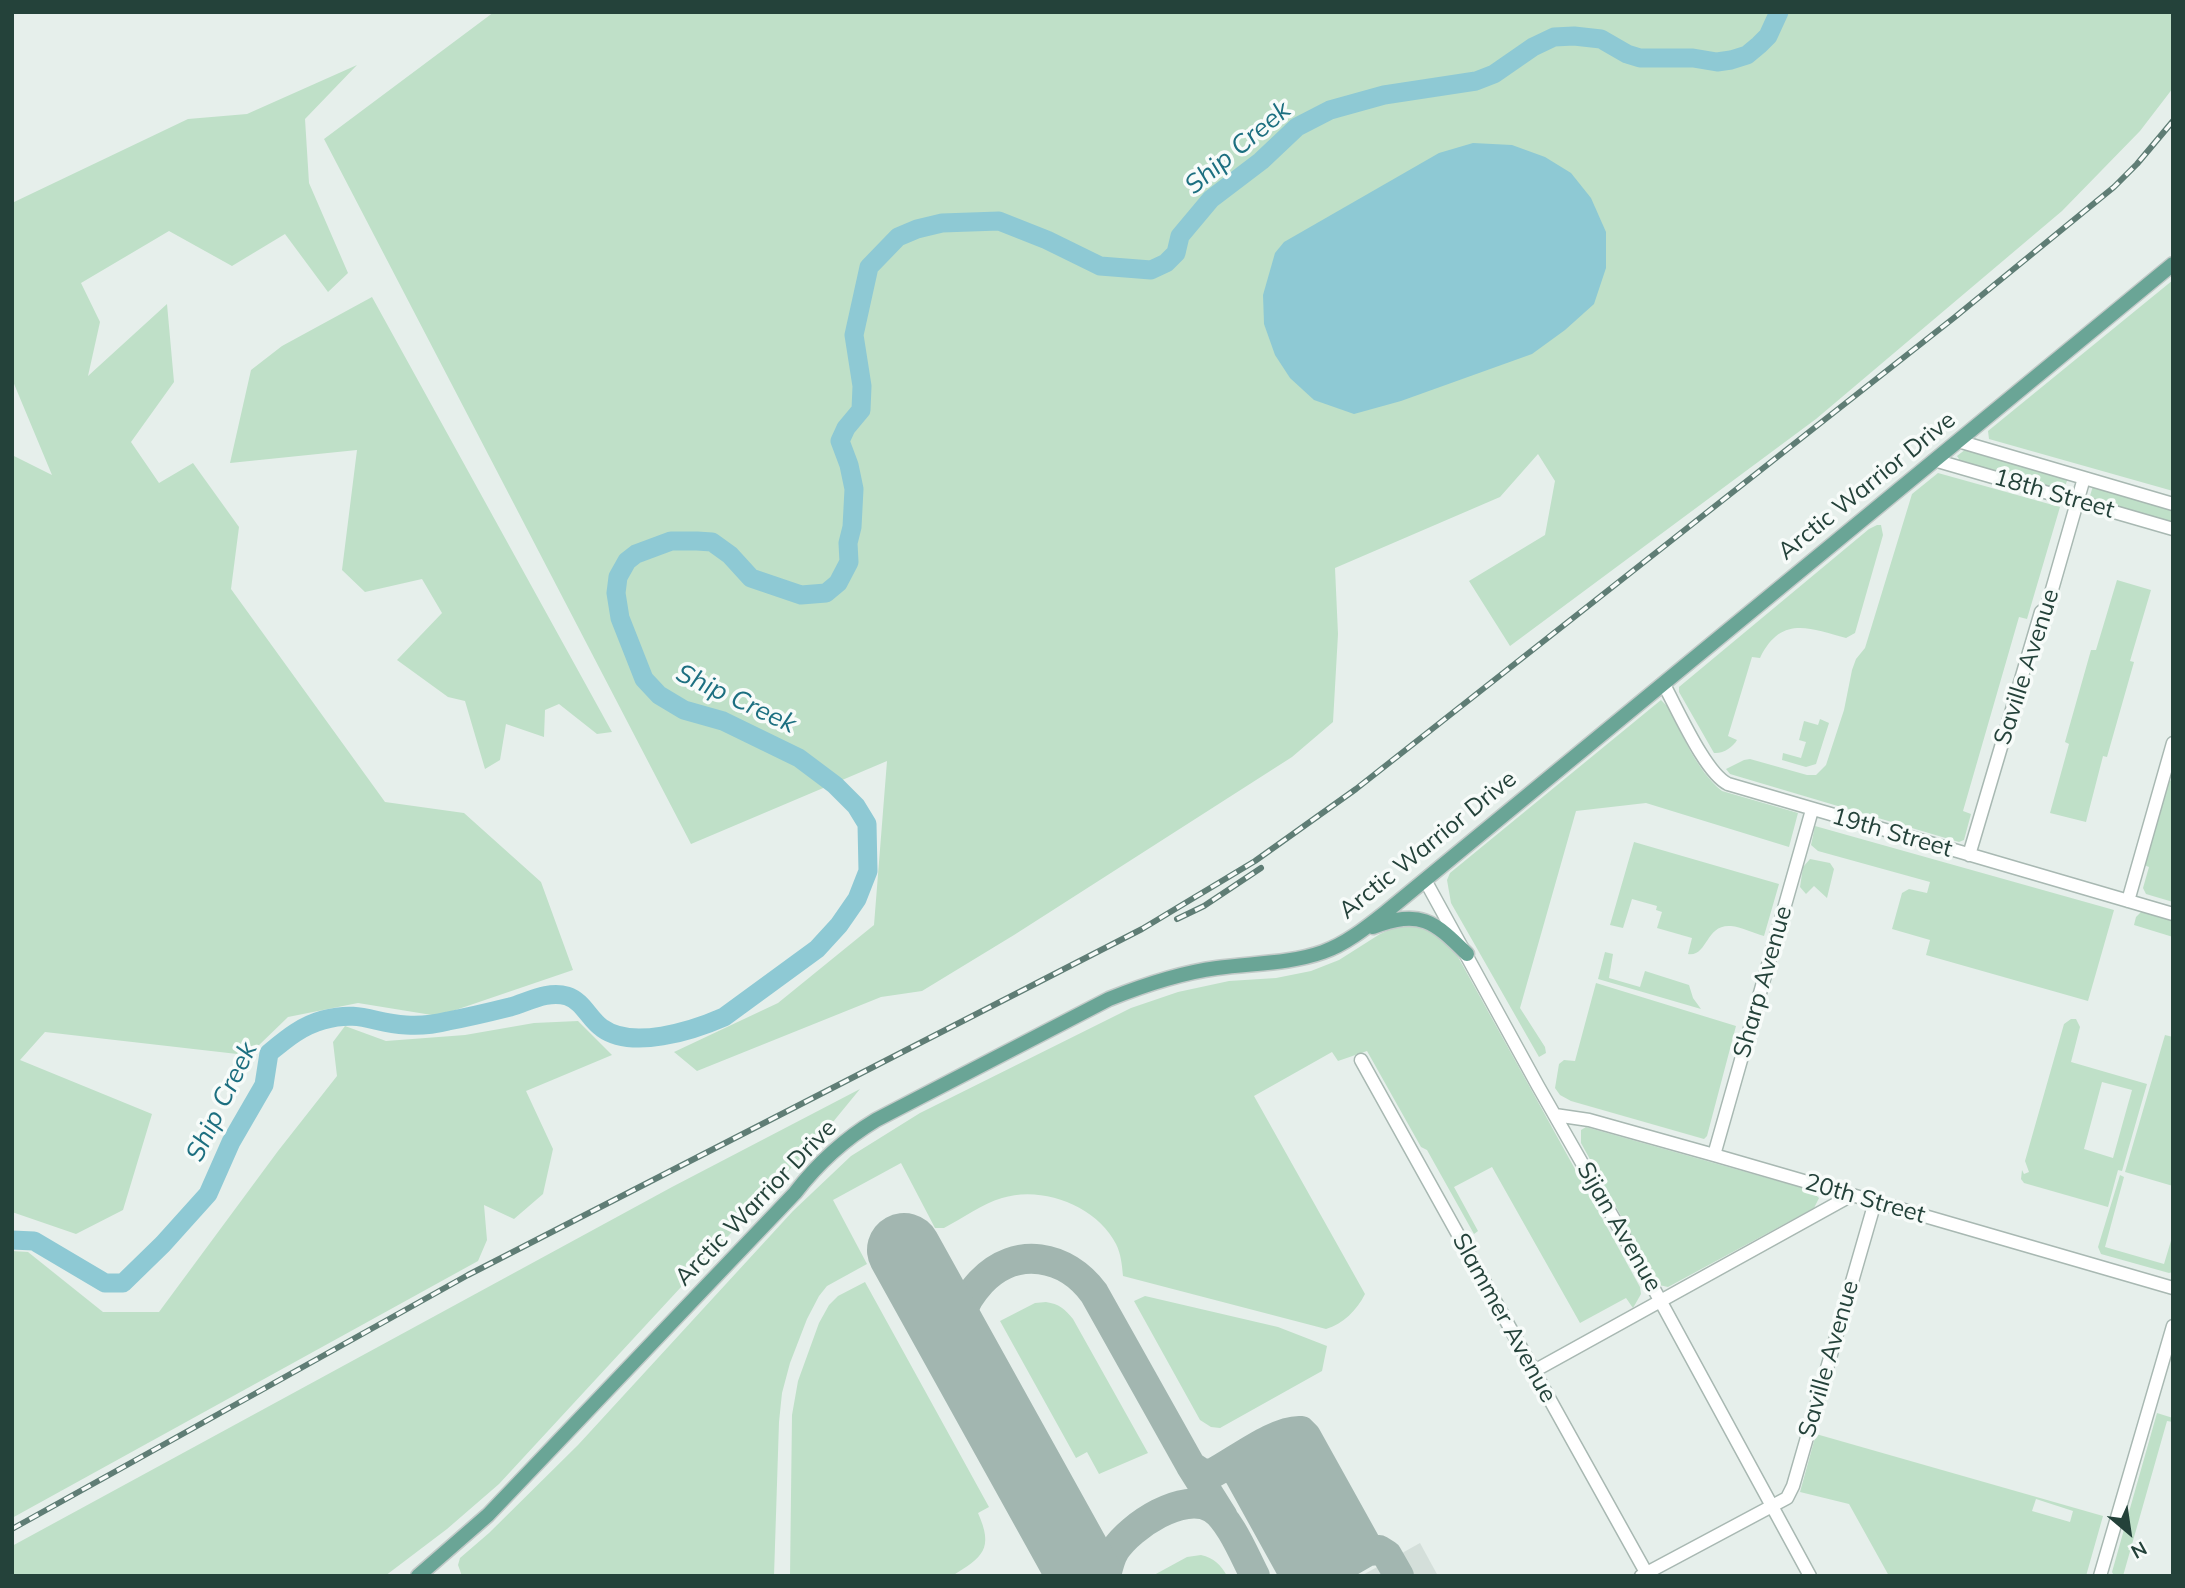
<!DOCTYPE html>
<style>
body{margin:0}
#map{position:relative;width:2185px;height:1588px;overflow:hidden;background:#e6efeb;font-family:Mulish,sans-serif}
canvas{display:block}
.frame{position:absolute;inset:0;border:14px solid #24423a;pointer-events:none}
.north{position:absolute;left:2094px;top:1497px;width:70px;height:70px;-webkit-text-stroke:5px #f7fbf9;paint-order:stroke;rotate:151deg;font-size:19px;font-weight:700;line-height:28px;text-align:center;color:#24423a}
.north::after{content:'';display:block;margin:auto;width:24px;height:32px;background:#24423a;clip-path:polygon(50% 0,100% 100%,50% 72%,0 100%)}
</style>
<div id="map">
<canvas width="2185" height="1588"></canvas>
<div class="frame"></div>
<div class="north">N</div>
</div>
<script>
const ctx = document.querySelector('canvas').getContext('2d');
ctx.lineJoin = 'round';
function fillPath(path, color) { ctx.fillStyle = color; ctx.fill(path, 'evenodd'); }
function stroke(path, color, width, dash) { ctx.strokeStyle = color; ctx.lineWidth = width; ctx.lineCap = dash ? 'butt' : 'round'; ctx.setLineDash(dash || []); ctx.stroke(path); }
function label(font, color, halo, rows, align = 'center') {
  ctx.font = font + ' Mulish,sans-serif'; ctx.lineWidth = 7; ctx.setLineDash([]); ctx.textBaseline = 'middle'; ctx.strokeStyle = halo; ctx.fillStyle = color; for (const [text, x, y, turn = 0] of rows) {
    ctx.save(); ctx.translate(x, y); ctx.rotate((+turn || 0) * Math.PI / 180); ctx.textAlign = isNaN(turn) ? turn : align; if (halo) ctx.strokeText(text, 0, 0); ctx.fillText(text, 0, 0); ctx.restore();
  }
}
fillPath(new Path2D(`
 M1420,1543L1438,1576H1361Z`), '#d4dfda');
fillPath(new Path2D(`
 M494,12H2173V88L2140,131L2062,211L1816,419L1510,646L1469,581L1545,535L1555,481L1538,454L1500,497L1335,568L1338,634L1333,722L1292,757L1014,935L922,991L881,997L697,1071L674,1052L778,1003L874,925L887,761L691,844L324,139Z
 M357,65L305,119L309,183L348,273L328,292L285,234L232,266L169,231L81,283L100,322L88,376L167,304L174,382L131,442L159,483L193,463L239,527L231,589L385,802L464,813L541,882L573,970L438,1016L358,1003L288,1017L255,1049L246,1055L45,1032L20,1060L152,1114L123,1210L76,1234L12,1212V455L52,475L12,379V203L188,119L247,114Z
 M2173,280V491L1989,439L1988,431Z
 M372,297L612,732L597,734L559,704L545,710L544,737L506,724L500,760L485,769L465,701L448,697L397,660L442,613L422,579L365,592L342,570L357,450L230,463L251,370L282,346Z
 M1966,449L2068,478L2063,492L1958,461L1959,459L1957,456Z
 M1938,473L2060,507L2027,619L2019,617L1963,811L1971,814L1964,840L1959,842L1730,774L1726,769L1744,760L1750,759L1807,775H1816L1826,765L1844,710L1852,670L1856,659L1865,648L1912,494Z
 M2093,486L2173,509V523L2089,499Z
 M1877,525H1881L1883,535L1855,633L1846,638C1809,628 1781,615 1760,658L1752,657L1728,736L1737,740C1733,747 1723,754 1714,753L1679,692V687L1869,529Z
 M2117,580L2151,590L2130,661L2134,662L2107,757L2103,756L2086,822L2050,813L2069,744L2065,742L2091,650H2096Z
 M1661,700L1668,707C1683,735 1696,770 1722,791L1798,813L1789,847L1646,803L1576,811L1520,1008L1545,1047L1546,1053L1539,1057L1451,903L1447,880L1450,873Z
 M1820,719L1829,723L1816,764L1806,767L1782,760L1783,753L1801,758L1806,742L1799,740L1804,721L1818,725Z
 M2169,780L2173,781V902L2146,894L2143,888L2149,867L2144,865Z
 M1815,826L2114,910L2088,1001L1926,955L1930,940L1892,929L1902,893L1909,889L1927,893L1930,882L1818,851L1811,845Z
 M1634,842L1779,884L1764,936C1753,933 1741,927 1731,926C1705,924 1708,957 1688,954L1692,938L1657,928L1662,912L1656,910L1657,906L1632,899L1623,928L1610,925Z
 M1810,859L1830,863L1834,869L1827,898L1814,886L1806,894L1800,887L1803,867Z
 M2141,912L2173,920V937L2134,925L2136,917Z
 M1411,924L1428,927L1452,946L1640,1287L1641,1294L1633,1308L1626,1298L1580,1323L1492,1167L1454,1187L1478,1231L1474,1234L1427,1150L1421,1147L1367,1051L1338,1061L1332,1052L1254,1096L1365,1294C1357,1310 1343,1324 1326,1329L1123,1276C1122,1265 1121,1254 1116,1244C1097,1206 1042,1185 1002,1198C982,1204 963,1218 944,1228H935L901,1163L833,1200L867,1264L827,1286L819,1296L807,1319L790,1363L782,1393L779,1422L774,1576H462L458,1565L460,1558L489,1533L578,1445L793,1211L851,1156L920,1113L1131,1008L1178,992L1229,981L1276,978L1311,971L1339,960L1380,934L1396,927Z
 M1605,952L1613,954L1609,978L1640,987L1645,971L1689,985L1693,998L1701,1009L1598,979Z
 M1596,983L1736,1026L1707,1136L1704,1139L1571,1101L1560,1095L1555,1088L1559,1064L1564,1060L1575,1061Z
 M2071,1019H2076L2080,1027L2071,1062L2147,1084L2122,1171L2118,1170L2108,1207L2024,1183L2021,1179L2022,1170L2024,1174L2029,1172L2025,1161L2064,1024ZM2102,1082L2132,1090L2113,1158L2084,1149Z
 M578,1021L612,1055L526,1091L553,1149L543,1194L514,1219L484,1205L487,1240L478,1261L12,1518V1251L28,1252L103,1312H159L278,1151L337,1076L333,1042L345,1026L386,1041L465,1035L534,1023Z
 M2165,1035L2173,1037V1186L2125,1172Z
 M860,1089L828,1128L499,1484L447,1529L385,1576H12V1546L672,1187Z
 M1586,1127L1810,1190L1819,1198L1814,1208L1668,1287L1659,1285L1581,1143V1130Z
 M2120,1175L2124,1177L2105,1247L2164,1264L2173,1234V1272L2169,1273L2101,1254L2098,1247Z
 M865,1282L989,1507L978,1513C994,1549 983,1557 952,1576H790L792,1415L798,1381L819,1323L829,1305L838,1296Z
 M1145,1296L1278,1327L1327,1346L1322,1371L1220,1428L1211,1427L1200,1420L1134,1301Z
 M1046,1302C1059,1304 1065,1309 1073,1319L1148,1453L1099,1474L1087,1452L1076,1458L1000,1321L1035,1303Z
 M2157,1413L2173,1418V1422L2167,1421L2123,1576H2114L2112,1572Z
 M1816,1434L2103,1516L2086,1576H1889L1849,1504L1800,1492ZM2036,1499L2073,1511L2070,1522L2032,1511Z
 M1201,1555C1214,1558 1221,1565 1227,1576L1154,1575L1187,1557Z`), '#bfe0c8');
fillPath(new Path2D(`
 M1473,143L1512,145L1545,157L1571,173L1591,198L1606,232V268L1594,304L1565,330L1532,354L1401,401L1354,414L1314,400L1290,378L1275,355L1264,324L1263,295L1275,253L1284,242L1439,153Z`), '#8ec9d4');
stroke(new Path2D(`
 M12,1240L34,1241L105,1283H123L163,1244L208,1194L231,1142L264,1085L269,1053C286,1039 301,1026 323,1020C361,1010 372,1023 406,1025C419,1026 436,1024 448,1021C469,1017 490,1012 510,1007C528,1002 548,990 567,996C583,1001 589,1019 602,1028C632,1050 692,1031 724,1017L817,949L839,925L857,899L868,871L867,824L856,806L835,785L799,758L723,721L684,710L659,695L644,679L620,618L616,593L618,577L627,561L636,554L671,541H697L712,542L730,555L751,578L801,595L826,593L838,583L849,562L848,543L852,527L854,489L849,465L840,441L846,428L861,410L862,386L854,335L869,267L898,237L917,229L942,223L999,221L1047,240L1100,266L1151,270L1166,263L1176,253L1180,236L1211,199L1261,161L1297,127L1330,110L1384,95L1476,81L1494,74L1533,47L1554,37L1574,36L1601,39L1627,54L1640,58H1693L1717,62L1731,60L1747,55L1759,45L1768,36L1779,12`), '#8ec9d4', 19);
stroke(new Path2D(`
 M967,1364C963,1348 960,1332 962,1315C964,1302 972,1292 981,1282C1016,1245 1066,1255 1094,1293L1191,1466L1223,1517
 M1260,1447L1276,1445L1283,1450L1343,1554L1344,1564
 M1238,1459L1252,1458L1261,1464L1321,1570L1320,1576
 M1227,1465L1238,1473L1295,1576
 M1191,1466L1203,1474L1213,1473C1236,1461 1277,1429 1301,1431L1306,1436L1366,1544L1364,1553
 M1349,1562L1368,1551L1379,1550L1387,1555L1399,1576
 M1106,1576C1108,1567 1110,1558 1115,1550C1131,1526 1183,1491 1212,1508C1230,1519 1245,1557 1255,1576`), '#a2b6b0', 30);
stroke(new Path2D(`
 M904,1250L1085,1576`), '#a2b6b0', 74);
const minor = new Path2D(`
 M1958,441L2173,504
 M1934,460L2173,529
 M1663,683C1677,708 1705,773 1728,784L2173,914
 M1969,855L2041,612L2047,607L2084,478
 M1425,880L1538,1086L1655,1291L1810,1576
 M2128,901L2173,743
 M1361,1060L1648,1576
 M1555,1115L1589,1120L1714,1155L2173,1288
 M1714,1155L1812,810
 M1534,1371L1852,1195
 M1641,1576L1787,1498L1793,1486L1875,1202
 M2100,1576L2173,1326`);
const major = new Path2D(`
 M1373,927C1420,909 1434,921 1467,954
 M418,1576L488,1515L795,1193C818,1163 843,1140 876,1120L1109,999C1144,985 1179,973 1217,968C1252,963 1289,964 1323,952C1346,944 1367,927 1386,912L2173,264`);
stroke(minor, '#a8b8b2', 15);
stroke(major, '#c2cac8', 17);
stroke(minor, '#fff', 12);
stroke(major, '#6aa596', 14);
const rail = new Path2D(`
 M1177,919L1204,906L1261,868
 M12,1529L468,1275L1142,929L1255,861L1356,789L1955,317L2114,187L2137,164L2173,121`);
stroke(rail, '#5f7d75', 6);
stroke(rail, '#f7fbf9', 3.5, [10]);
label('24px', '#24423a', '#f7fbf9', [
 ["Arctic Warrior Drive",1867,486,-39],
 ["18th Street",2054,494,16],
 ["Saville Avenue",2027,667,-72],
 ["19th Street",1892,833,16],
 ["Arctic Warrior Drive",1428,845,-39],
 ["Sharp Avenue",1763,982,-74],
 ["20th Street",1865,1199,16],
 ["Arctic Warrior Drive",756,1203,-46],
 ["Sijan Avenue",1619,1227,60],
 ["Slammer Avenue",1504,1318,61],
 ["Saville Avenue",1829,1359,-74]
]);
label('italic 26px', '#1c6f80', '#f7fbf9', [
 ["Ship Creek",1238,148,-40],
 ["Ship Creek",736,699,25],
 ["Ship Creek",222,1102,-64]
]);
</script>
